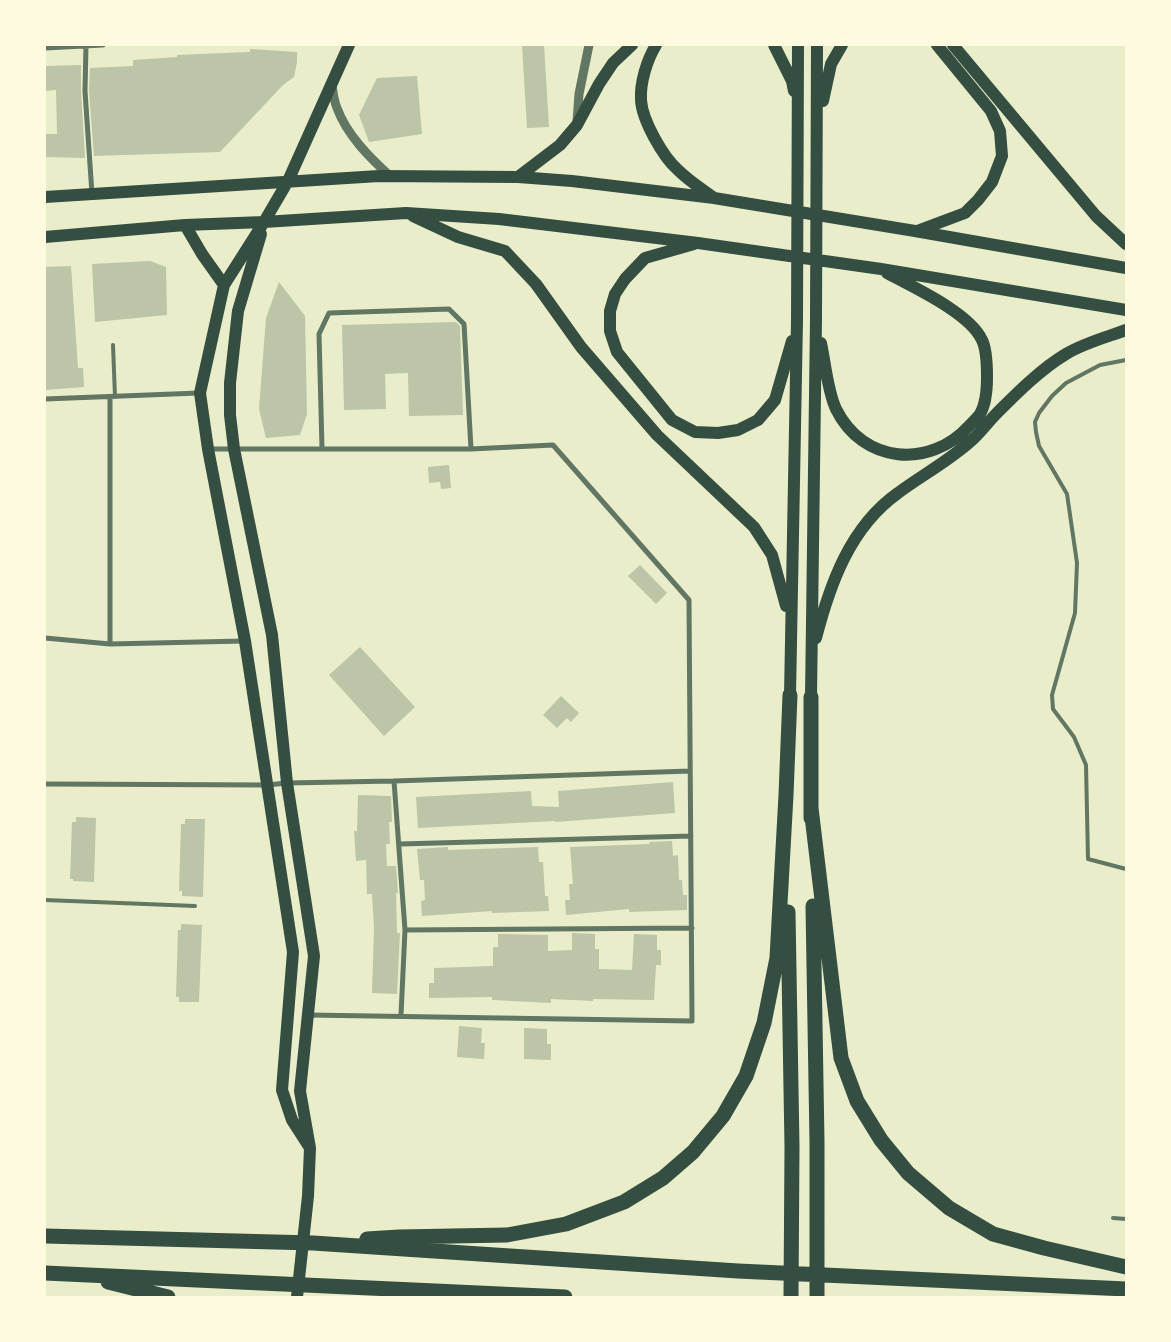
<!DOCTYPE html>
<style>
body{margin:0}
#map{position:relative;width:1171px;height:1342px;overflow:hidden;background:#e9edc9;font-family:Signika,sans-serif}
canvas{display:block}
.frame{position:absolute;inset:0;border:46px solid #fefae0;pointer-events:none}
</style>
<div id="map">
<canvas width="1171" height="1342"></canvas>
<div class="frame"></div>
</div>
<script>
const ctx = document.querySelector('canvas').getContext('2d');
ctx.lineJoin = 'round';
function fillPath(path, color) { ctx.fillStyle = color; ctx.fill(path, 'evenodd'); }
function stroke(path, color, width, dash) { ctx.strokeStyle = color; ctx.lineWidth = width; ctx.lineCap = dash ? 'butt' : 'round'; ctx.setLineDash(dash || []); ctx.stroke(path); }
fillPath(new Path2D(`
 M522,45H544L549,127L527,128Z
 M250,49L297,52V62L294,77L283,85L220,152L94,156L89,91L90,68L133,66V60L177,57V55L250,52Z
 M81,65V91L85,158L45,157V134H57L56,90L45,91V66Z
 M417,76L422,134L369,142L359,115L377,78Z
 M150,261L166,267L167,315L95,322L92,264Z
 M71,266L78,368H83L84,387L45,390V267Z
 M279,282L305,316L307,414L300,435L266,438L259,409L266,318Z
 M456,322L460,326L463,415L409,416L408,373L385,374L386,409L344,410L342,325Z
 M449,465L451,488L441,489L440,482L429,483L428,467Z
 M640,565L667,593L656,604L628,576Z
 M360,647L415,707L384,736L329,675Z
 M561,696L579,713L571,722L567,718L557,728L543,715Z
 M673,782L675,813L555,822V821L418,828L416,797L531,791L532,806L559,807L558,791Z
 M358,795L391,796L392,822H389L390,844H386L387,866H396L398,893H396L397,933H400L397,994L372,993L374,928L372,894H367L366,860L356,861L354,831H357Z
 M76,817L96,818L94,882L73,881V879H70L72,822H76Z
 M185,819H205L203,897L182,896V891H179L181,824H185Z
 M672,841L673,856L678,855L679,880H682L683,895H687V910L629,912V909L566,915L565,900H570L569,884H573L570,847L650,844L649,842Z
 M448,847V850L538,847L539,862H543L545,896H548L549,911L492,913V911L422,916L421,901L425,900L424,880H420L417,849Z
 M181,924L202,925L199,1002H179V997H176L178,930H181Z
 M572,933L595,934V949H599V969L632,970L634,934L657,935V950H661V965H656L654,1000L593,999V1001L551,999V1003L492,1000V997L429,998V983H434V968L493,966V947H498V934L548,935V951L572,950Z
 M459,1026L482,1028L481,1043H485L484,1059L457,1057Z
 M524,1028L547,1029V1044H551V1060L524,1059Z`), '#bcc5a7');
stroke(new Path2D(`
 M113,345L115,397
 M1126,360L1100,365L1066,383L1052,396L1039,413L1035,422L1036,432L1039,446L1067,494L1077,563L1075,613L1052,695L1053,709L1074,737L1086,765L1088,859L1126,869
 M45,900L195,906
 M1113,1218L1126,1219`), '#617663', 4);
stroke(new Path2D(`
 M86,45L85,91L92,194
 M45,48L103,45
 M110,397V644
 M45,399L199,393
 M322,448L319,334L329,313L449,309L464,324L471,449
 M208,449H471L553,445L689,600L692,1021L308,1015
 M45,638L110,644L244,641
 M394,781L405,930L401,1015
 M45,784L267,785L287,783L394,781L690,771
 M400,844L691,836
 M405,930L692,928`), '#617663', 5);
stroke(new Path2D(`
 M332,85C333,93 334,101 337,108C347,135 369,157 390,176
 M577,121L579,94L589,45`), '#617663', 9);
stroke(new Path2D(`
 M656,45C647,60 640,82 641,100C642,120 663,157 678,170C689,181 702,189 714,198
 M774,45L792,81L794,91
 M953,45L1096,216L1126,244
 M823,101L831,64L842,45
 M518,177L560,145L577,125L599,84L613,63L632,45
 M45,197L379,176L518,177L572,181L714,198L915,231L1126,268
 M413,216L458,237L505,251L536,284L581,347L657,435L754,527L772,555L786,606
 M185,225L202,254L224,285
 M917,231L965,213L978,200L992,182L1002,156L1000,131L991,111L937,45
 M261,234L238,311L230,383V415L234,449L272,635L287,783L314,956L300,1091L310,1148L308,1196L297,1297
 M45,237L185,225L264,222L406,213L499,219L698,243L881,269L1126,310
 M694,244L645,258L625,279L615,294L610,311V331L617,352L672,420L695,432L718,433L738,430L758,420L775,400L792,341
 M821,343C825,362 828,393 836,409C863,464 930,469 969,426C973,422 977,418 980,414C986,404 987,389 987,377C987,366 987,350 982,340C970,313 913,287 887,273
 M816,638C830,584 850,527 898,493C922,475 949,461 972,440C981,432 988,422 997,413C1018,392 1041,369 1066,354C1084,343 1107,337 1126,330
 M790,695L797,321L798,45
 M811,697L816,319L817,45
 M310,1148L292,1120L282,1090L293,952L245,641L208,449L200,393L224,285L264,222L288,181L349,45`), '#344e41', 12);
stroke(new Path2D(`
 M811,697V818
 M811,808L841,1058L857,1101L881,1140L908,1173L949,1208L993,1234L1044,1248L1126,1267
 M813,906L817,1142V1297
 M788,912L792,1147L791,1297
 M45,1236L313,1243L738,1271L1126,1289
 M367,1239L399,1237L507,1235L566,1224L624,1202L663,1178L693,1152L723,1116L746,1076L764,1023L777,958L786,795L790,695
 M45,1273L565,1297
 M108,1282L168,1297`), '#344e41', 15);
</script>
